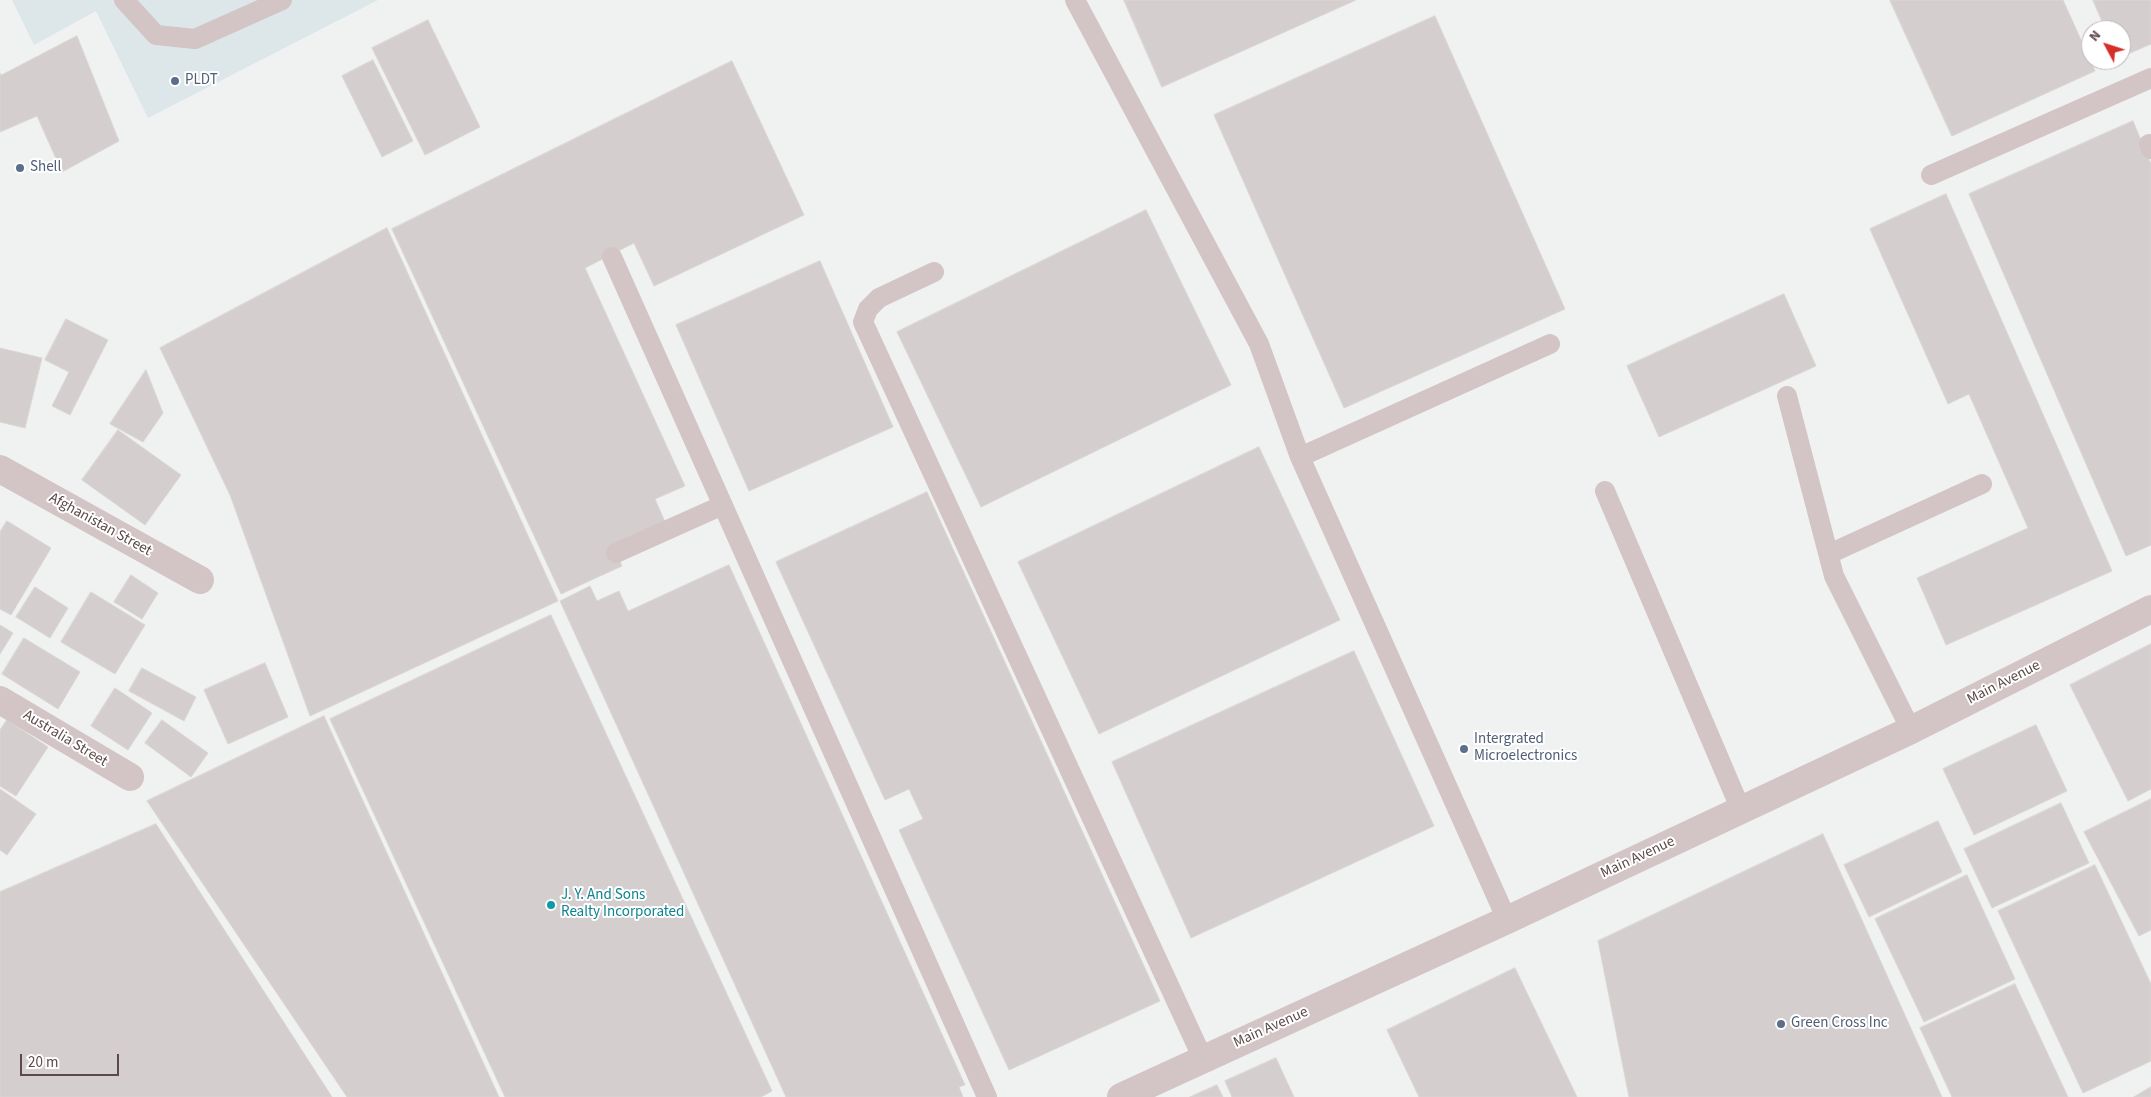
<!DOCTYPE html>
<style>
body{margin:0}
#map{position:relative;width:2151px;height:1097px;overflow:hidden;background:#f0f2f1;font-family:"Source Sans 3",sans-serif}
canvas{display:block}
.north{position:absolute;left:2081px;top:20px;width:50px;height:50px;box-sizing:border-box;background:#fff;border:1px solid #beb6b7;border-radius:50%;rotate:310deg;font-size:14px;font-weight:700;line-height:20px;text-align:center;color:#5c494a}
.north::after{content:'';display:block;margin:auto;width:18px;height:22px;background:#d53027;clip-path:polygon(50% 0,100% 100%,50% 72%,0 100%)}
.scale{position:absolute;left:20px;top:1054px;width:99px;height:22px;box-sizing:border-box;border:2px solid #5c494a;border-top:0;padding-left:6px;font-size:15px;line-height:18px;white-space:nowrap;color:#5c494a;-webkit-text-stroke:4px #fff;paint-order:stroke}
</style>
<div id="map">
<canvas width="2151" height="1097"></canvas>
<div class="north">N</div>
<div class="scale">20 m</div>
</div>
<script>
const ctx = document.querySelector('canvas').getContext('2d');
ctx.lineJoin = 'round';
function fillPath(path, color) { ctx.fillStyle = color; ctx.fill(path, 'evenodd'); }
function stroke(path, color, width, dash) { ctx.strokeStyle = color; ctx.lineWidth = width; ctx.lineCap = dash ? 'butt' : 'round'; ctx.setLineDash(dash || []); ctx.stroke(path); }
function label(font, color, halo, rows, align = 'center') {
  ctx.font = font + ' "Source Sans 3",sans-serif'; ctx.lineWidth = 4; ctx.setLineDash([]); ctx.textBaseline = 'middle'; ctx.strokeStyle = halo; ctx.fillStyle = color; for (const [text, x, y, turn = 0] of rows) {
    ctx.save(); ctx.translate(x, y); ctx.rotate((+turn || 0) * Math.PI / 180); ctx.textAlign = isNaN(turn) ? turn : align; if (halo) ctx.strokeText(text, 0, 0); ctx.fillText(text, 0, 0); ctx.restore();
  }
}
fillPath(new Path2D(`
 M12,0H378L148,118L96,11L34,45Z`), '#dde6e9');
const building = new Path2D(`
 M1124,0H1356L1162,87Z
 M1890,0H2063L2095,71L1952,136Z
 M2093,0H2151V44L2121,57V30H2106Z
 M1435,16L1565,309L1344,408L1214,115Z
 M428,20L480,127L425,155L372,48Z
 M77,36L119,141L62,172L37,116L0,132V73L1,75Z
 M373,60L413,141L382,157L342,76Z
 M732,61L804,215L654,286L634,243L585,268L685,486L655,499L665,522L613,546L622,566L561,594L392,229Z
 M2133,121L2151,164V545L2126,556L1969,194Z
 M1946,194L2112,571L1946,645L1917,578L2028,528L1969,394L1948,404L1870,229Z
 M1146,210L1231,385L981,507L897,332Z
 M387,228L558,601L310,716L230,495L160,348Z
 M820,261L893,427L749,491L676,325Z
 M1784,294L1816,366L1659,437L1627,366Z
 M66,319L108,340L70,415L52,406L69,372L45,360Z
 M0,348L42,358L25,428L0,422Z
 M146,370L163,413L143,442L110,424Z
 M118,430L181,475L145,525L82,480Z
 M1259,447L1340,620L1099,734L1018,562Z
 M927,492L1160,1001L1009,1070L899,830L923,819L909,789L885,800L776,562Z
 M7,521L51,548L11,615L0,609V532Z
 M729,565L965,1085L959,1087L963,1097H786L560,601L590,586L597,601L619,591L628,611Z
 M131,575L158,593L142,619L114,602Z
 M35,587L68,608L50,638L16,617Z
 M91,592L145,625L115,674L61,642Z
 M551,615L772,1091L761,1097H505L330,719Z
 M0,625L13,633L0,654Z
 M24,638L80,672L58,709L2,674Z
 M2151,644V789L2128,801L2070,685Z
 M1354,651L1434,826L1191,938L1112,762Z
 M265,663L288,717L228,744L204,690Z
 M142,668L196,697L184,721L129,691Z
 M115,688L152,713L128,750L91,726Z
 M324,716L499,1097H347L147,801Z
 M7,720L48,747L16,796L0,786V730Z
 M162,720L208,753L191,777L145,743Z
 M2036,725L2067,791L1974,835L1943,769Z
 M0,789L36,814L7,855L0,850Z
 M2151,799V930L2139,936L2084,832Z
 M2061,803L2089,863L1992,908L1964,849Z
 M1938,821L1962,872L1869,917L1844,865Z
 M156,824L332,1097H0V892Z
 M1823,834L1942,1097H1629L1598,941Z
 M2095,865L2151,984V1061L2083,1093L1998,911Z
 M1967,875L2015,979L1924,1022L1875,919Z
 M1515,968L1577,1097H1419L1387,1030Z
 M2015,984L2068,1097H1952L1920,1028Z
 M1276,1058L1294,1097H1232L1225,1081Z
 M1217,1085L1223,1097H1190Z
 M2151,1087V1097H2134Z`);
fillPath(building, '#d4cece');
stroke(building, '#dbd6d4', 1);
stroke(new Path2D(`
 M124,0L156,35L195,39L282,0
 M1075,0L1259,344L1300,457L1507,920
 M2149,144L2151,149
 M1931,175L2151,78
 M612,257L987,1097
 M934,272L879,298L868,309L863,322L1203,1059
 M1787,396L1834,576L1911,730
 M1300,457L1550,344
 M1605,491L1741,810
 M616,553L723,505
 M1829,554L1982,484`), '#d3c4c5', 20);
stroke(new Path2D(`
 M0,469L200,580
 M0,700L130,777
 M1121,1097L1507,920L1911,730L2151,609`), '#d3c4c5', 28);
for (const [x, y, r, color] of [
 [175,81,5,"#5c6f8a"],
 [20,168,5,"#5c6f8a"],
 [1464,749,5,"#5c6f8a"],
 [551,905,5,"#0f9aa8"],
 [1781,1024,5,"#5c6f8a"]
]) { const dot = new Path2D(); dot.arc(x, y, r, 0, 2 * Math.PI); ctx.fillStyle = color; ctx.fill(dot); stroke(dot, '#fff', 2); }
label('15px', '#4e5e75', '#fff', [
 ["PLDT",185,81],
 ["Shell",30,168],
 ["Intergrated",1474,740],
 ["Microelectronics",1474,757],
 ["Green Cross Inc",1791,1024]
], 'left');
label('15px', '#5c494a', '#fff', [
 ["Afghanistan Street",100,525,29],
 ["Main Avenue",2004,683,-27],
 ["Australia Street",65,739,31],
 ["Main Avenue",1638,858,-25],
 ["Main Avenue",1271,1028,-24]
]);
label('15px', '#0d838f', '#fff', [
 ["J. Y. And Sons",561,896],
 ["Realty Incorporated",561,913]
], 'left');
</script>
